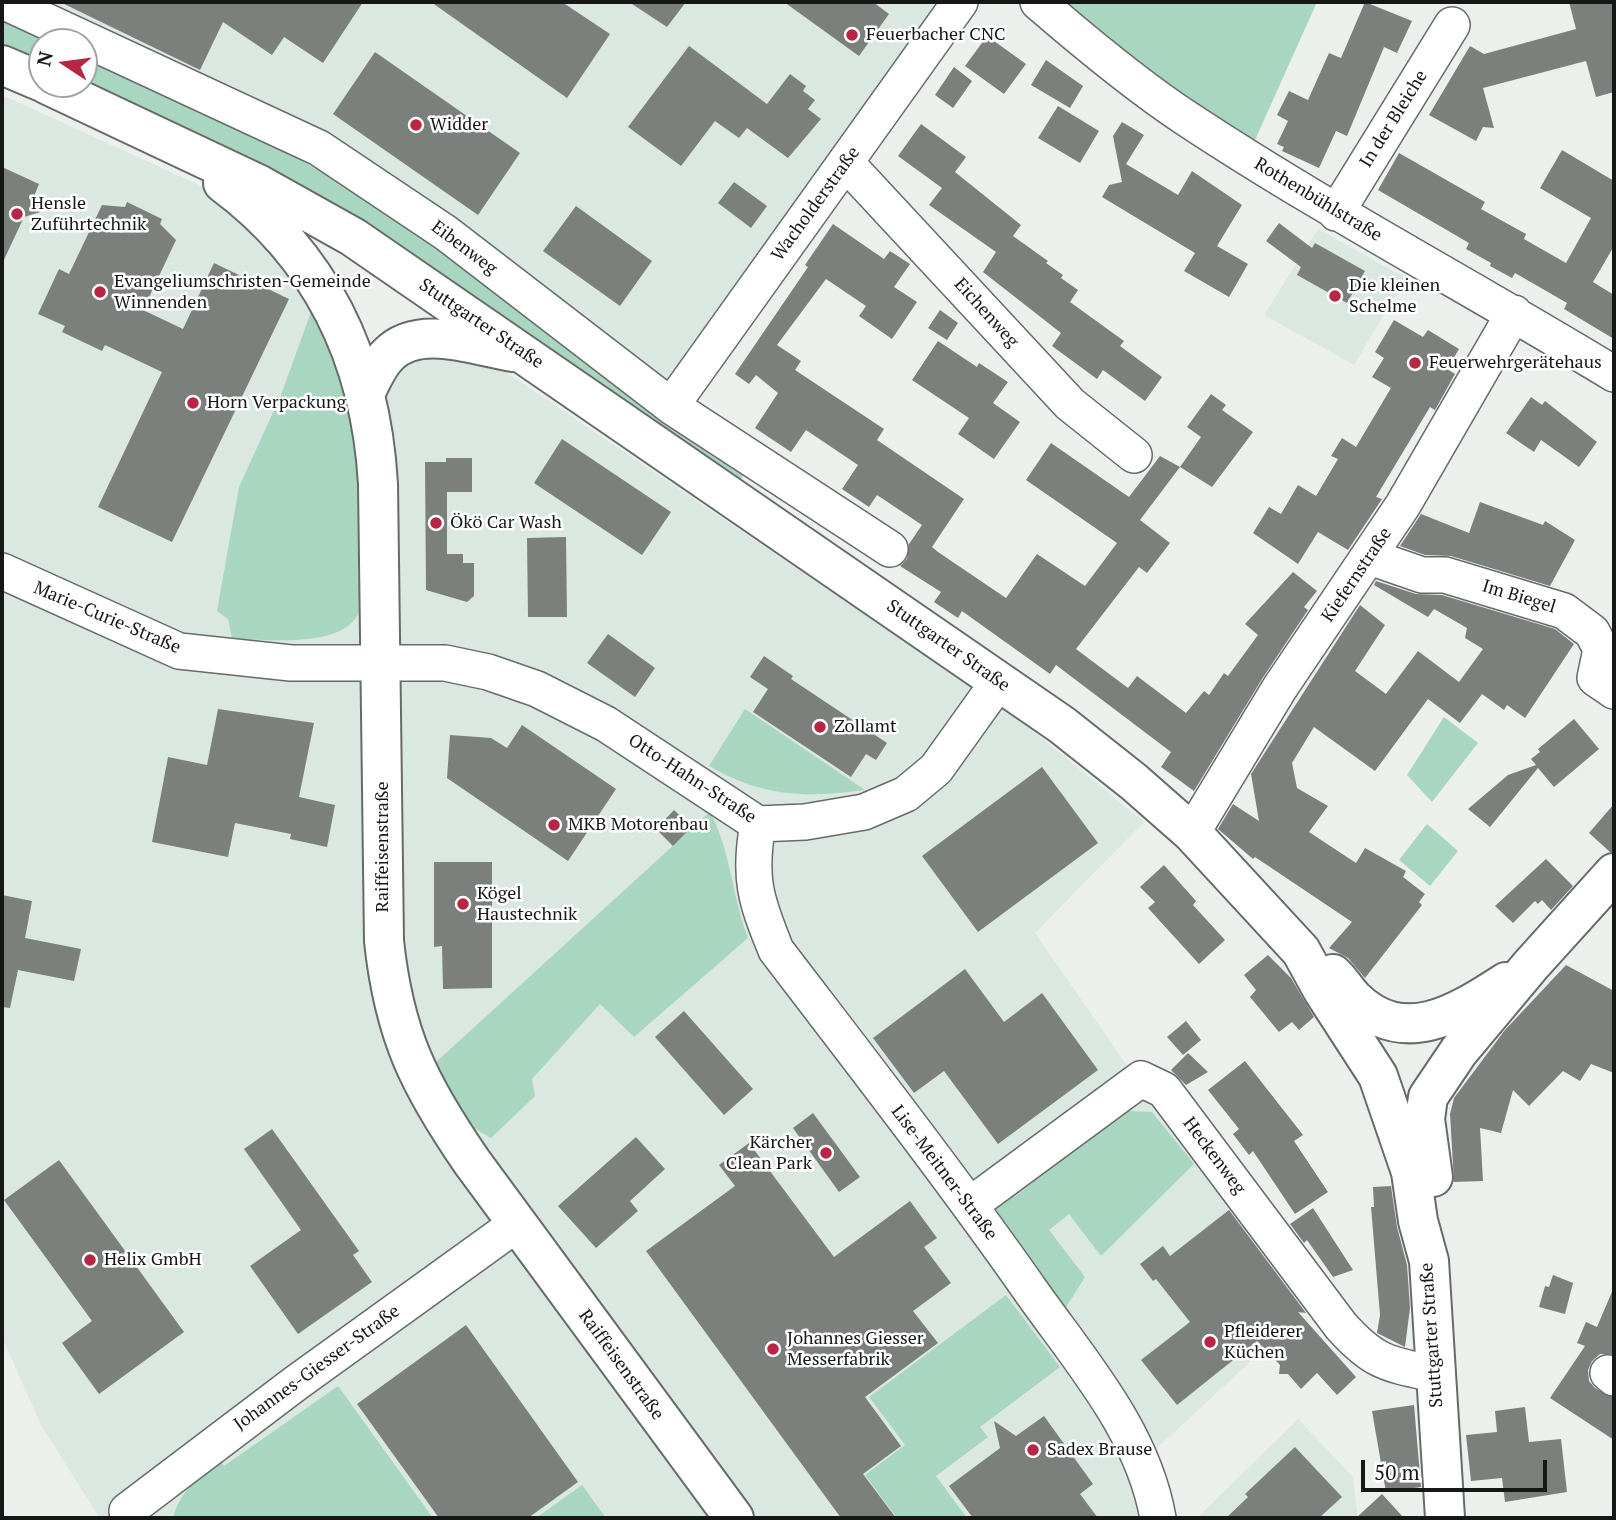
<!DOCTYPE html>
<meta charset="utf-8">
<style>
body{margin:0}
#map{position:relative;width:1616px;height:1520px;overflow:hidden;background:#ebf0ed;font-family:"PT Serif",serif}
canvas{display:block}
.frame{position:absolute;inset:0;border:4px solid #161817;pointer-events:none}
.north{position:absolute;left:28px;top:28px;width:70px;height:70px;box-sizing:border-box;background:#fff;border:2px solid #a2a3a2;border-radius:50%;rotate:283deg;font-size:19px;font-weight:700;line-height:28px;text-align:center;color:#161817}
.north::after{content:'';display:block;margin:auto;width:24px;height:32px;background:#b82646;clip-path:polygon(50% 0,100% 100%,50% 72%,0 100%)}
.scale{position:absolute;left:1361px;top:1460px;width:186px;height:32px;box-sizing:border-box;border:4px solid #161817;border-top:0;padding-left:9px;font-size:21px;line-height:24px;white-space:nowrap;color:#161817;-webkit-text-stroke:5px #fff;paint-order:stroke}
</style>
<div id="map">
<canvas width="1616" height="1520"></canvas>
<div class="frame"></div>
<div class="north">N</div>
<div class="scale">50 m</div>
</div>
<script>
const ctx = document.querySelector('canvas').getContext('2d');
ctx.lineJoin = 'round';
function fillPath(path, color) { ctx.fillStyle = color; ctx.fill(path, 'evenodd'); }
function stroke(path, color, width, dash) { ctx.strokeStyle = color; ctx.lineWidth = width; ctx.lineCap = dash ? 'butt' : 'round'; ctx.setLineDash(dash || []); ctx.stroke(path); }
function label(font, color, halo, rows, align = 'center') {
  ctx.font = font + ' "PT Serif",serif'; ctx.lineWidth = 5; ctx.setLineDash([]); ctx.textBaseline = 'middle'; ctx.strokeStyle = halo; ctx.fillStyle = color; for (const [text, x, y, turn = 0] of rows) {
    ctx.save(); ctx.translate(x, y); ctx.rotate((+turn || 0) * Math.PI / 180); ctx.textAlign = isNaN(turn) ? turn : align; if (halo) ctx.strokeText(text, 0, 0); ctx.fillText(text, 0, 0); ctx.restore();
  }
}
fillPath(new Path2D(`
 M2,2H956L658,410L398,215L286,150Z
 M2,95L210,190L295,271L343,353L415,349L482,356L1011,713L1144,822L1035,933L1133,1074L1311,1305L1153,1452L1174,1518H100L42,1427L2,1337Z
 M1318,229L1406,278L1354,365L1264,315Z
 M1298,1419L1353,1477L1358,1518H1197Z`), '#dae8e1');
fillPath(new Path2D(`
 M1058,2H1317L1251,149Z
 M2,14L60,42H42V68L2,49Z
 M84,53L268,142L398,215L745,474L736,484L84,84Z
 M316,298L355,388L367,590C364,598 362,609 357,616C339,648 263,640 232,638L228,619L217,611L239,487L281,395Z
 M745,709L865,790C805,798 763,797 709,766Z
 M1444,717L1478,743L1432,802L1407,775Z
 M710,812C731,851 732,897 748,938L634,1037L600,1004L532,1079L535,1096L491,1138L472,1127L435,1063Z
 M1427,824L1458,851L1430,886L1399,860Z
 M1125,1111L1152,1112L1194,1164L1101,1256L1069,1214L1049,1230L1085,1277L1061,1315L993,1215L996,1200L1005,1188L1015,1196Z
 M1006,1295L1060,1367L980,1427L988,1437L936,1476L967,1518H897L865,1475L905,1445L869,1397Z
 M338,1386L433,1518H173C180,1491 199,1477 220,1460L224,1466Z
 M582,1485L606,1518H536Z`), '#a9d6c1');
fillPath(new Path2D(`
 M60,2H363L323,63L284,37L272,55L223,22L200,70Z
 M431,2H562L610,34L567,98Z
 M629,2H686L667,27Z
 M784,2H873L889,14L859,56Z
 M1365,2L1412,21L1397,53L1384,47L1347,136L1336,131L1319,168L1282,151L1284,147L1277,144L1288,121L1277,115L1289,91L1308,100L1329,53L1341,58Z
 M1569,2H1614V92L1596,97L1586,61L1483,88L1494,128L1483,127L1476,141L1429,115L1470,46L1484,54L1576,29Z
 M987,36L1026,64L1004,94L965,66Z
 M689,46L767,104L790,74L806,86L803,91L815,100L808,109L821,119L788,158L747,128L739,138L715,121L681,166L628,127Z
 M375,52L520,153L478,215L333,114Z
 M1046,60L1083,86L1070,108L1031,85Z
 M954,67L972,81L953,108L935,95Z
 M1058,106L1099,131L1080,163L1038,138Z
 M1122,122L1144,135L1126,164L1178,195L1192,171L1242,205L1217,246L1248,264L1229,297L1184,271L1195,253L1102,197L1109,185L1122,182L1113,136Z
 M921,124L966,157L955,172L1021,225L1013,236L1048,261L1046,263L1063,275L1061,278L1078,290L1070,302L1124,341L1120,346L1162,377L1145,401L1103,370L1097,379L1052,346L1061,333L983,272L996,252L929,205L942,188L898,156Z
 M1562,150L1614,181V246L1593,282L1614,295V339L1564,309L1567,303L1515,273L1512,278L1490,266L1491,263L1466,249L1469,243L1378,190L1399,153L1485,202L1481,209L1526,234L1524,239L1566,263L1591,218L1540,188Z
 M2,167L39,184L35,194L40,212L24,217L2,264Z
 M734,182L767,206L751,228L718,203Z
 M127,202L162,219L160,224L176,240L143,310L183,329L214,263L289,299L172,542L98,507L162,372L105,345L102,351L62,332L65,326L38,314L59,269L69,274L102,205L125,207Z
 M576,206L652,261L620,306L543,251Z
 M1279,223L1312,248L1315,243L1365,271L1347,303L1297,275L1301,267L1266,241Z
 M833,224L884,259L890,251L910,264L894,287L917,302L892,339L859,316L866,306L826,279L777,345L801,361L795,370L884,429L877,440L964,499L932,547L938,552L1006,598L1037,554L1085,586L1117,543L1026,480L1051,443L1129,497L1160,456L1180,467L1140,520L1170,543L1147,573L1139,567L1076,649L1128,688L1137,676L1186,713L1204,691L1209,695L1224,673L1228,676L1258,635L1245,624L1293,572L1317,591L1304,607L1308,610L1262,679L1194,791L1161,767L1171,752L1056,665L1050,674L962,611L958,618L934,602L941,592L900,566L907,559L909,544L922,525L877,495L869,507L842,489L858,465L806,430L791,452L755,428L778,393L756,375L749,384L735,374L808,267L805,265Z
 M940,310L958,323L947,340L928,328Z
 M1394,320L1423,337L1428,330L1459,349L1447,369L1455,374L1435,410L1430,407L1376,497L1382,499L1348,550L1318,532L1298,564L1253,533L1269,507L1281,514L1298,485L1316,496L1338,459L1331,456L1342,438L1356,447L1391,388L1372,377L1384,358L1375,352Z
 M938,341L977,367L979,363L1008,382L993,403L1020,422L994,459L958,434L969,418L912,380Z
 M1211,394L1226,405L1222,410L1253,432L1212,487L1180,467L1201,437L1187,427Z
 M1531,397L1542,405L1545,401L1597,442L1579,467L1541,440L1534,452L1506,433Z
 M562,439L671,512L642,555L534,483Z
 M446,458H472V492H447V554H463V563H474V596L467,602L426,590L425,462H446Z
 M1480,502L1543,525L1545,521L1575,540L1550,586L1451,556L1425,555L1400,546L1421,514L1469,533Z
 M566,537L567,617H528L527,538Z
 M1376,581L1416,594L1442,595L1555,629L1574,644L1525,718L1507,705L1504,710L1482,694L1460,723L1428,699L1375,771L1314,727L1292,763L1297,788L1328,806L1309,832L1356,863L1365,848L1406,871L1403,877L1425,894L1419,902L1422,905L1365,978L1348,958L1329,948L1352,922L1255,857L1253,859L1218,829L1233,804L1259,821L1251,774L1360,605L1385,625L1355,671L1386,694L1418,651L1459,682L1483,649L1465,638L1467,628L1434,609L1428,617L1374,585Z
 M608,634L655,668L635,697L587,663Z
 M764,656L793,676L791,679L887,743L876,760L866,754L851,777L753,712L768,689L750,677Z
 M218,709L314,723L299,797L335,805L327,847L290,839L291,834L235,823L228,857L152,842L168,757L207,765Z
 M1574,719L1599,749L1554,787L1538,768L1490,827L1468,809L1508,775L1536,765L1531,759L1540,752L1538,749Z
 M522,725L616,789L568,861L447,778L450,735L491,738L507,748Z
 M1042,767L1098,843L978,932L922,856Z
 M1614,804V852H1610L1589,833Z
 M674,810L692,827L673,846L656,829Z
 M1546,859L1573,886L1551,910L1542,900L1538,904L1535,901L1513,923L1495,906Z
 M434,862H492V988L443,989L442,946L434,947Z
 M1164,865L1196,901L1193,905L1225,940L1199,964L1148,908L1155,902L1140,887Z
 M2,895L32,901L25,938L81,949L74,981L18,970L10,1008L2,1007Z
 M1268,955L1291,978L1314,1017L1299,1030L1292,1022L1279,1032L1250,997L1256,990L1244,975Z
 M1566,965L1614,991V1073L1591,1064L1580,1081L1563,1071L1529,1106L1513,1090L1501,1133L1480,1128L1483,1181L1454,1182L1450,1114L1454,1098L1505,1030Z
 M965,969L1004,1022L1042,993L1098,1070L998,1144L944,1071L914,1093L873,1038Z
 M684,1011L753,1089L724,1115L655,1037Z
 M1186,1021L1201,1040L1183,1055L1167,1037Z
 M1188,1053L1208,1072L1186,1085L1171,1070Z
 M1245,1061L1303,1135L1294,1141L1328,1192L1295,1214L1253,1151L1249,1155L1233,1134L1239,1129L1208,1090Z
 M813,1113L860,1177L839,1192L793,1128Z
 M272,1129L359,1251L353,1255L372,1282L298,1334L250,1266L301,1230L244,1149Z
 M636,1137L665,1169L630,1201L638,1211L596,1248L558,1206Z
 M749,1143L834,1257L910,1201L937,1238L924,1247L951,1283L913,1311L938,1343L865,1397L901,1446L863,1474L896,1518H841L646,1251L735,1186L719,1165Z
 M59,1160L184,1332L99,1394L62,1343L92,1321L4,1200Z
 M1391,1186L1397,1227L1407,1265L1410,1308L1405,1347L1377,1333L1380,1315L1371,1207H1374L1373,1187Z
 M1313,1208L1353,1270L1333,1277L1307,1240L1304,1243L1290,1224Z
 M1229,1210L1306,1313L1298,1312L1356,1377L1337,1395L1317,1373L1301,1389L1288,1374H1279L1280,1365L1257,1341L1177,1405L1141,1360L1190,1322L1156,1279L1153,1281L1140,1264L1163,1246L1170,1256Z
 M1553,1275L1573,1283L1565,1314L1539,1307L1545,1286L1549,1287Z
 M1614,1287V1354H1600L1592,1361L1588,1370L1589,1381L1595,1388L1614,1398V1440L1550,1398L1585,1346L1577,1343L1586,1322L1597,1327Z
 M466,1325L578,1482L528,1518H439L357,1404Z
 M1414,1405L1421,1487L1386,1492L1372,1411Z
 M1525,1407L1529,1442L1561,1439L1567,1492L1505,1502L1502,1478L1471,1481L1466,1435L1497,1432L1495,1411Z
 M1044,1416L1093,1484L1080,1494L1098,1518H973L949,1486L1000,1448L994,1421L1016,1436Z
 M1295,1447L1342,1497L1319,1518H1226L1248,1497L1245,1494Z
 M1382,1494L1404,1518H1356Z`), '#7b807d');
const minor = new Path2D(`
 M5,2L319,148L446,233L671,406L890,549
 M1038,2C1082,40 1140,88 1189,120C1327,211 1473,288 1614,374
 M846,163L1070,404L1134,455
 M1336,213L1452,25
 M671,406L960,2
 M1370,557L1422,575H1445L1564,611L1592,632L1601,649L1595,678L1614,691
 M2,571L179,651L291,663H445L488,672L537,689L606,724L758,824L805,822L864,812L906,794L936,769L999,681
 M758,824C748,878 756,901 776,950C863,1064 951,1177 1033,1294C1082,1363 1143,1432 1158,1518
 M1192,833L1279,689L1403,505L1514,313
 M970,1205L1141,1079L1164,1090L1341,1326C1374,1363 1388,1364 1434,1374
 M1608,1373L1614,1378
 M132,1518L127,1511L296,1383L518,1223`);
const major = new Path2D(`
 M2,65L42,82
 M46,84L260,185L353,237L1062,725L1134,782L1192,833L1301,951L1323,991L1378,1076L1411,1172L1418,1221L1429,1261L1445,1518
 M223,183C324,258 371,361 378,484L384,941C394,1035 419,1085 472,1162L734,1518
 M366,392C372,379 378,365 388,355C418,323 476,346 513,352
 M1333,974C1341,981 1346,991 1354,999C1404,1048 1458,1013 1506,982
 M1433,1177L1425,1119L1428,1097L1459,1051L1531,965L1614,873`);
stroke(minor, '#666b68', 38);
stroke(major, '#666b68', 42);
stroke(minor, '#fff', 35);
stroke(major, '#fff', 38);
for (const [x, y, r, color] of [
 [852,35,7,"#b82646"],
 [416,125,7,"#b82646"],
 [17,214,7,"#b82646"],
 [100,292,7,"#b82646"],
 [1335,296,7,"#b82646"],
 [1415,363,7,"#b82646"],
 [193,403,7,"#b82646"],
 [436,523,7,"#b82646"],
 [820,727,7,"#b82646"],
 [554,825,7,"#b82646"],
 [463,904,7,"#b82646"],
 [826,1153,7,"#b82646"],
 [90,1260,7,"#b82646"],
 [1210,1342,7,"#b82646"],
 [773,1349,7,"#b82646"],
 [1033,1450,7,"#b82646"]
]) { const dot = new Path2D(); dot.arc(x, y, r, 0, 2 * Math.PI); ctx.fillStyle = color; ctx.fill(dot); stroke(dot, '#fff', 2.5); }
label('18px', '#161817', '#fff', [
 ["Feuerbacher CNC",866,35],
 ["Widder",430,125],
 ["Hensle",31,204],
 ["Zuführtechnik",31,225],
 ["Evangeliumschristen-Gemeinde",114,282],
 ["Winnenden",114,303],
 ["Die kleinen",1349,286],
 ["Schelme",1349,307],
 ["Feuerwehrgerätehaus",1429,363],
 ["Horn Verpackung",207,403],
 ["Ökö Car Wash",450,523],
 ["Zollamt",834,727],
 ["MKB Motorenbau",568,825],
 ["Kögel",477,894],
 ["Haustechnik",477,915],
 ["Kärcher",812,1143,"right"],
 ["Clean Park",812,1164,"right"],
 ["Helix GmbH",104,1260],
 ["Pfleiderer",1224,1332],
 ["Küchen",1224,1353],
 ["Johannes Giesser",787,1339],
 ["Messerfabrik",787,1360],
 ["Sadex Brause",1047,1450]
], 'left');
label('18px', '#161817', '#fff', [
 ["In der Bleiche",1394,119,-58],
 ["Rothenbühlstraße",1318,200,31],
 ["Wacholderstraße",816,204,-54],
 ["Eibenweg",464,248,37],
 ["Eichenweg",986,313,48],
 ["Stuttgarter Straße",481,324,34],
 ["Kiefernstraße",1357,575,-56],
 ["Im Biegel",1519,597,17],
 ["Marie-Curie-Straße",107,618,23],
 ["Stuttgarter Straße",948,646,35],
 ["Otto-Hahn-Straße",692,779,33],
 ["Raiffeisenstraße",383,847,-90],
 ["Heckenweg",1214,1156,53],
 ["Lise-Meitner-Straße",944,1173,53],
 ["Stuttgarter Straße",1432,1335,-94],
 ["Raiffeisenstraße",621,1365,54],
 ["Johannes-Giesser-Straße",317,1368,-36]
]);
</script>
